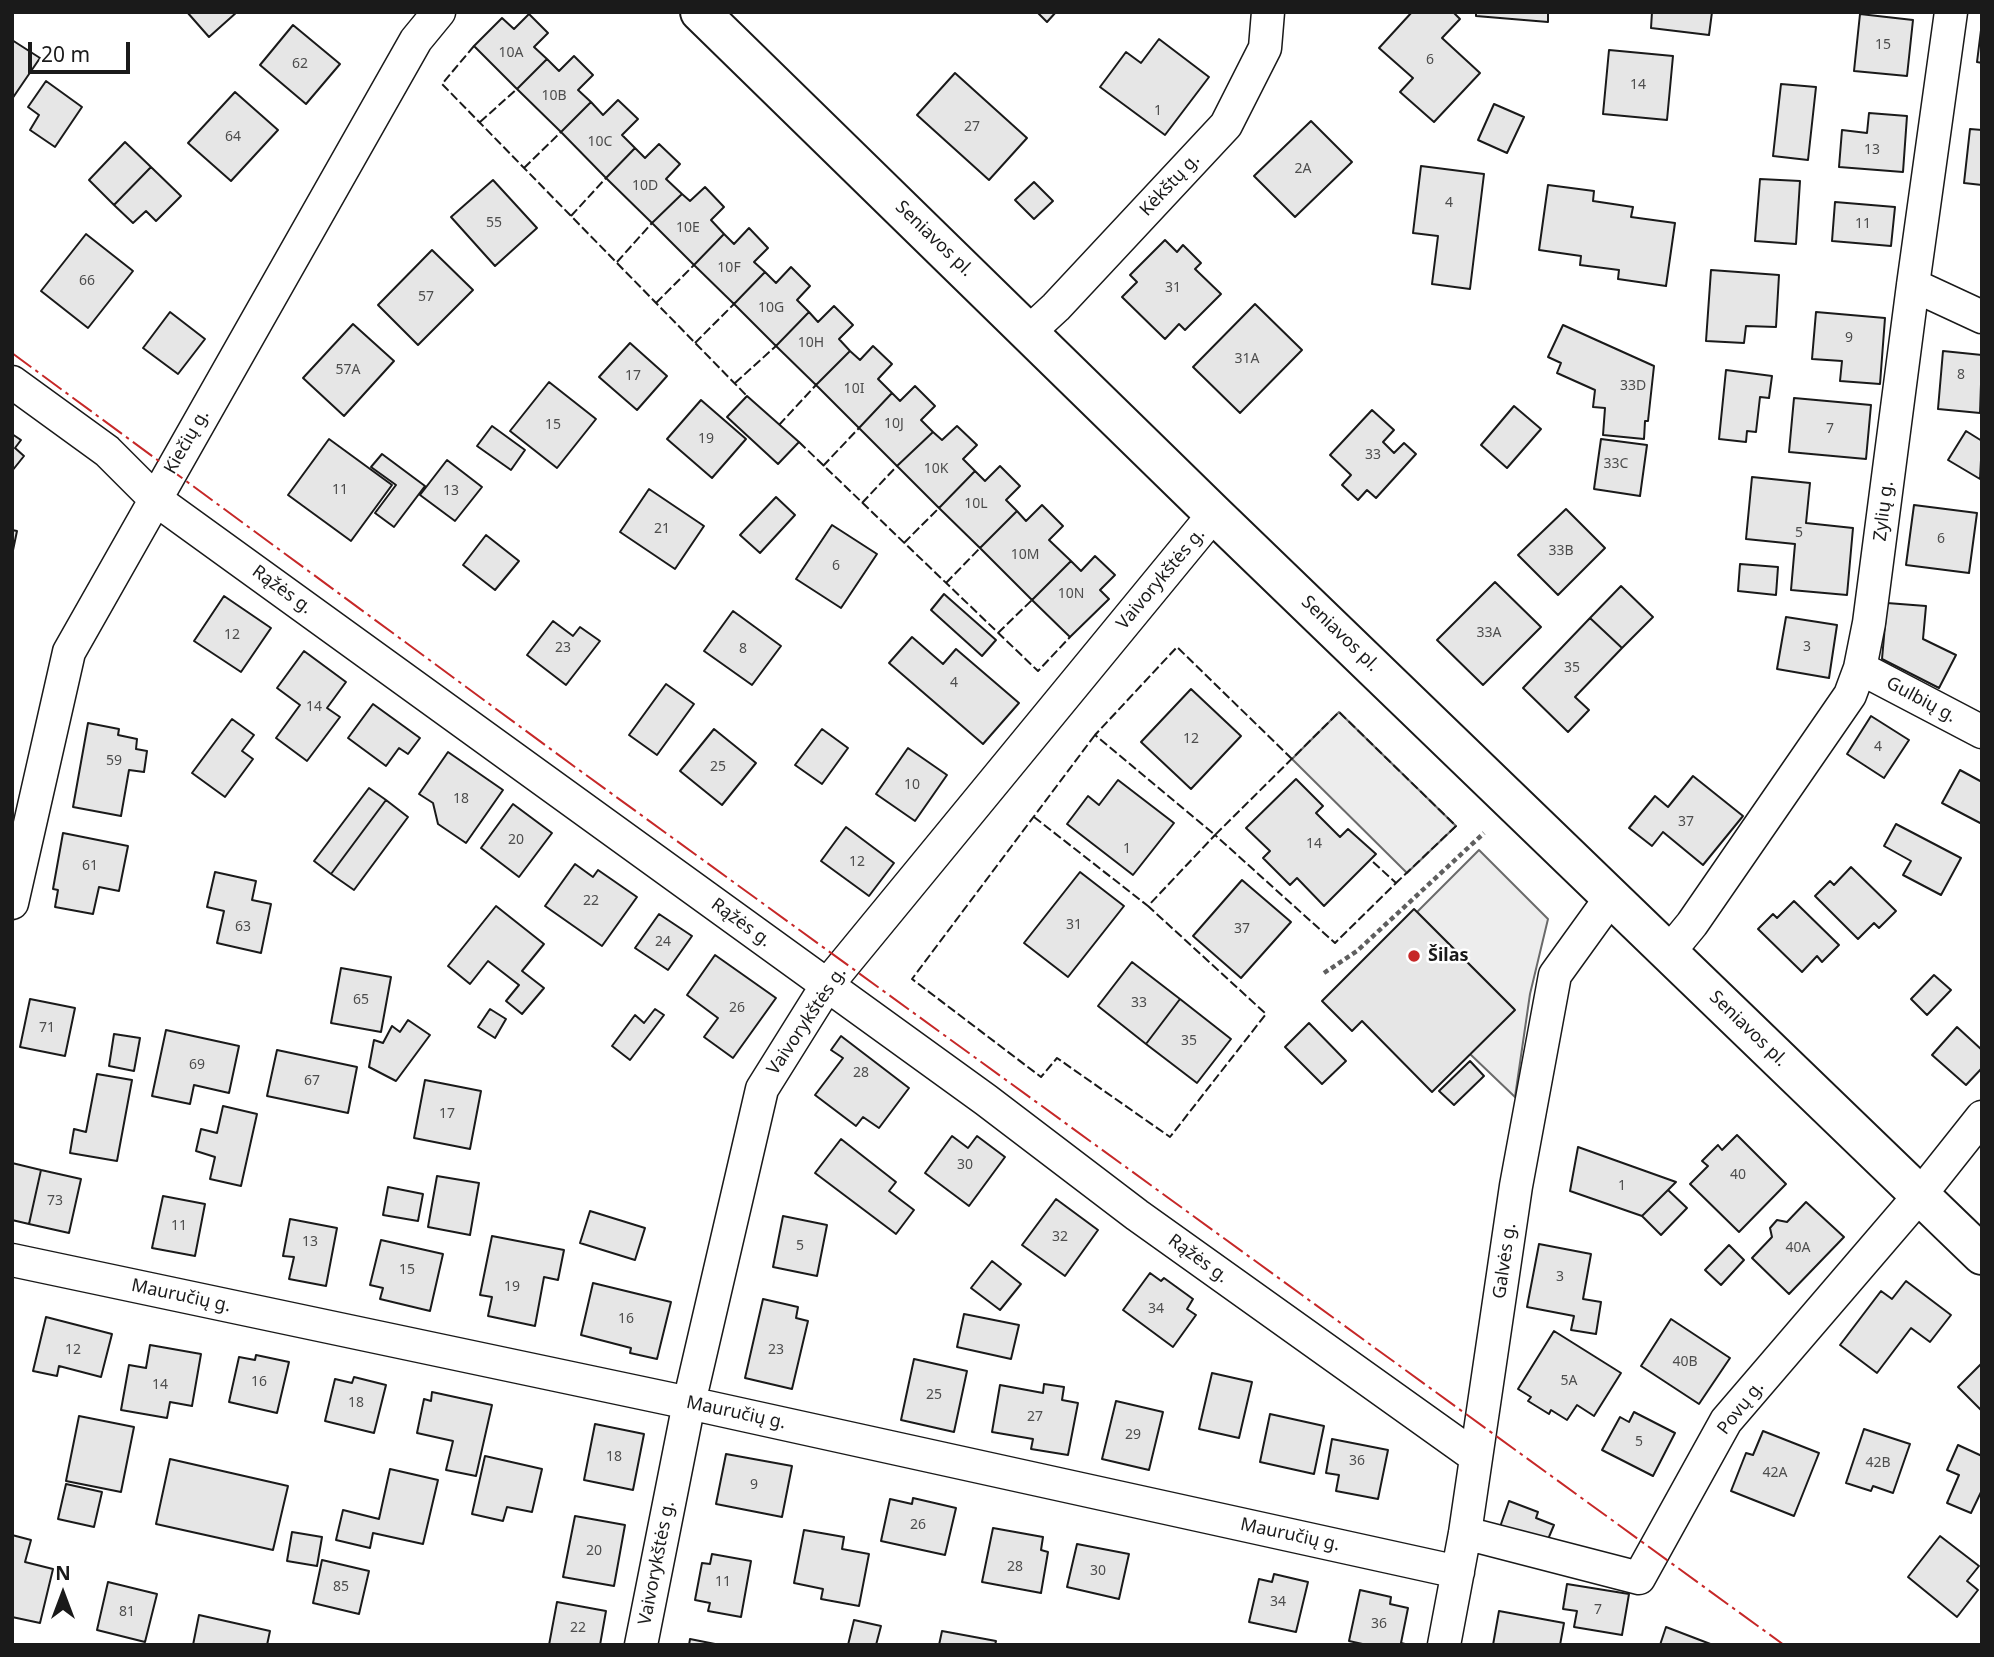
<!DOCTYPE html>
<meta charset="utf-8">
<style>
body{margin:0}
#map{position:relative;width:1994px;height:1657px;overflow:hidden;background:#fff;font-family:"Noto Sans",sans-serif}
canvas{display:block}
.frame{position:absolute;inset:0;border:14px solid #1a1a1a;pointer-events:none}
.north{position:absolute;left:28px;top:1559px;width:70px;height:70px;-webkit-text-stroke:5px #fff;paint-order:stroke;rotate:0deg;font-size:19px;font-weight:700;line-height:28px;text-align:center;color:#1a1a1a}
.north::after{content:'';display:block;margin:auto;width:24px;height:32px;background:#1a1a1a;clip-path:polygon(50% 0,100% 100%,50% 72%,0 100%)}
.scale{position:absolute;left:28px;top:42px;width:102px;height:32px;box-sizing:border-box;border:4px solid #1a1a1a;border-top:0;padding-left:9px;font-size:21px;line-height:24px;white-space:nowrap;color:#1a1a1a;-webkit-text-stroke:5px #fff;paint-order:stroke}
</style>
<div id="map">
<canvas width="1994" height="1657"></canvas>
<div class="frame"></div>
<div class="north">N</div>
<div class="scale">20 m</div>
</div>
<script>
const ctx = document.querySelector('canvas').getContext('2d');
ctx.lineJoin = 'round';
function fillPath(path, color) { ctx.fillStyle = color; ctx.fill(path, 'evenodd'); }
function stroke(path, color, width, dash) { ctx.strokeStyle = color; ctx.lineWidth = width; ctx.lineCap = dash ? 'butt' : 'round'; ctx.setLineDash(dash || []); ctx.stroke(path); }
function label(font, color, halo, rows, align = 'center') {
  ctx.font = font + ' "Noto Sans",sans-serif'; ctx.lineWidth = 5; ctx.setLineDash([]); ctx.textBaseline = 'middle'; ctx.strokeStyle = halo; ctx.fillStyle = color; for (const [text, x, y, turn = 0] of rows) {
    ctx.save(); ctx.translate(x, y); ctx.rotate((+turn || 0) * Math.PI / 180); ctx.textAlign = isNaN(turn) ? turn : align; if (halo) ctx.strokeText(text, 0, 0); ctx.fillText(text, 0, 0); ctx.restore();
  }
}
const built = new Path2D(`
 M1339,712L1456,826L1407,873L1292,759Z
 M1479,850L1548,919L1530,994L1515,1097L1470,1054L1514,1009L1417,912Z`);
fillPath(built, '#ededed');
stroke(built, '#6a6a6a', 2);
const building = new Path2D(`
 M187,12H237L209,37Z
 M1037,12H1056L1047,22Z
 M1412,12H1453L1460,19L1442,38L1480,73L1434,122L1400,92L1413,78L1379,48Z
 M1476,12H1548V22L1476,16Z
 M1652,12H1712L1709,35L1651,28Z
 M529,14L548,33L534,47L547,59L517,89L474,46L502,18L514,29Z
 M1860,14L1913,20L1907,76L1854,71Z
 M293,25L340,64L306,104L260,65Z
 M1981,30H1982V63L1977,62Z
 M1159,39L1209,77L1165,135L1100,87L1126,52L1141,63Z
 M12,40L40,58L12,99Z
 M1609,50L1673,56L1667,120L1603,114Z
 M574,56L593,75L578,90L591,102L561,132L517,89L547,59L559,71Z
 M955,73L1027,138L989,180L917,115Z
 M46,81L82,107L55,147L30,130L39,115L28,107Z
 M1781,84L1816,87L1808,160L1773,156Z
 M235,92L278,130L231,181L188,143Z
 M618,100L638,119L622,135L635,148L606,178L561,132L591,102L603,115Z
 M1494,104L1524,117L1507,153L1478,140Z
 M1869,113L1907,116L1903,172L1839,167L1842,130L1867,133Z
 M1311,121L1352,162L1295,217L1254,176Z
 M1970,129L1982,130V185L1964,183Z
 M125,142L151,167L114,205L89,180Z
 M659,144L680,164L666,179L682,194L652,223L606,178L635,148L645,158Z
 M1421,166L1484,174L1470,289L1432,284L1438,236L1413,233Z
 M151,167L181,196L156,221L146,211L133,223L114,205Z
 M1760,179L1800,181L1796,244L1755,241Z
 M493,180L537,228L495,266L451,217Z
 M1034,182L1053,201L1034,219L1015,200Z
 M1548,185L1594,191L1593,201L1633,207L1631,217L1675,223L1666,286L1618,279L1619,270L1580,265L1581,256L1539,250Z
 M705,187L724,207L711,220L724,234L694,265L652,223L682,194L690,201Z
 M1835,202L1895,207L1891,246L1832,241Z
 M749,228L768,248L754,262L765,272L734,304L694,265L724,234L734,244Z
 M86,234L133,271L88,328L41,291Z
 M1165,240L1177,252L1183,245L1201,263L1195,269L1221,294L1185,330L1179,324L1165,339L1122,297L1137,282L1130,275Z
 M432,250L473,290L418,345L378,305Z
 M791,267L810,286L797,300L809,312L776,346L734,304L765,272L776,283Z
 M1711,270L1779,275L1776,327L1746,326L1744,343L1706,341Z
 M1255,304L1302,350L1240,413L1193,367Z
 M834,306L853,325L839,339L850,351L816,385L776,346L809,312L818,322Z
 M170,312L205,339L178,374L143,348Z
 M1816,312L1885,318L1880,384L1840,381L1842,361L1812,359Z
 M353,324L394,361L344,416L303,378Z
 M1563,325L1654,366L1648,421H1645L1644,439L1603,435L1605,408L1593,407L1595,390L1557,373L1561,363L1548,357Z
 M630,343L667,376L637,410L599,377Z
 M873,346L892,364L878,379L892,393L859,428L816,385L850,351L860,360Z
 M1943,351L1982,355L1980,413L1938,409Z
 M1726,370L1772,376L1769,398L1760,397L1756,432L1747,431L1746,442L1719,439Z
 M549,382L596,419L557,468L510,431Z
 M915,386L935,406L921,420L933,432L897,466L859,428L892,393L900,401Z
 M747,396L799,442L778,464L727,417Z
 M1794,398L1871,405L1866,459L1789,452Z
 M701,400L746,439L712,478L667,439Z
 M1514,406L1541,429L1507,468L1481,445Z
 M1372,410L1394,430L1383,442L1394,453L1404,443L1416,454L1376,498L1367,490L1358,500L1342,485L1351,475L1330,455Z
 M492,426L525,450L511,470L477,446Z
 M957,426L977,445L963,459L975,471L939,508L897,466L933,432L942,440Z
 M1966,431L1982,441L1980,479L1948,460Z
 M12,434L21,440L15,448L24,456L12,471Z
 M329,439L392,485L351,541L288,495Z
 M1601,439L1647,445L1640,496L1594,489Z
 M382,454L425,486L394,527L375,513L396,485L371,467Z
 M447,460L482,487L455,521L420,495Z
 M1000,466L1020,486L1006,500L1017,511L980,548L939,508L975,471L985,481Z
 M1752,477L1810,483L1806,523L1853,528L1847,595L1791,590L1795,544L1746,539Z
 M649,489L704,526L675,569L620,532Z
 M776,497L795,515L760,553L740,535Z
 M1042,505L1063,526L1049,540L1071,561L1032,600L980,548L1017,511L1026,521Z
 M1914,505L1977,513L1969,573L1906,565Z
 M1566,509L1605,548L1558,595L1518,555Z
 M832,525L877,554L841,608L796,579Z
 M12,530L17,531L12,555Z
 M486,535L519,561L495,590L463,565Z
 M1095,556L1115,575L1100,590L1109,599L1070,637L1032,600L1071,561L1081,571Z
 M1740,564L1778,567L1776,595L1738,591Z
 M1495,582L1541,627L1483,685L1437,640Z
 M1621,586L1653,617L1622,648L1590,618Z
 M944,594L996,640L982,656L931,610Z
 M224,596L271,628L241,672L194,641Z
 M1887,603L1926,606L1923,639L1956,655L1939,688L1882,659Z
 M733,611L781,646L752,685L704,651Z
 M1786,617L1837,625L1829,678L1777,669Z
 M1590,618L1622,648L1575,697L1589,710L1568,732L1523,688Z
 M553,621L573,636L580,627L600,641L566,685L527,655Z
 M912,637L943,664L956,649L1019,703L983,744L889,663Z
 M304,651L346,682L327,708L340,717L307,761L276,738L300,705L277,688Z
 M666,684L694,704L657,755L629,735Z
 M1191,689L1241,736L1191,789L1141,742Z
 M373,704L420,738L408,754L399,748L386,766L348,738Z
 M1871,716L1909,740L1884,778L1847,754Z
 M232,719L254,735L242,751L253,759L225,797L192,773Z
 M88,723L119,729L118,735L137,739L136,749L147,751L144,772L129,770L121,816L73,807Z
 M714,729L756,763L722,805L680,771Z
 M822,729L848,748L822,784L795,765Z
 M908,748L947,775L915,821L876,794Z
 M448,752L503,790L466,843L438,824L433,803L419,794Z
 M1960,770L1982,782V824L1942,803Z
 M1693,776L1743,816L1703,865L1663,832L1652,846L1629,828L1655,796L1668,807Z
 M1296,779L1323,806L1316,813L1340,837L1348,829L1376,854L1324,906L1297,878L1290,885L1263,858L1270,851L1246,828Z
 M1118,780L1174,823L1133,875L1067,824L1088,796L1099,805Z
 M369,788L386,800L331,874L314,861Z
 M386,800L408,817L354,890L331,874Z
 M513,804L552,833L519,877L481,848Z
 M1896,824L1961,858L1941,895L1903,875L1911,861L1884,846Z
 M846,827L894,863L869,896L821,861Z
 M63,833L128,846L119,891L99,887L93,914L55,907L58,890L53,889Z
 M575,864L593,877L598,870L637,897L602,946L545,906Z
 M1851,867L1896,911L1879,928L1874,923L1858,939L1815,896L1830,881L1834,885Z
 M215,872L256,881L252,900L271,904L261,953L217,943L224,911L207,907Z
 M1080,872L1124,906L1068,977L1024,943Z
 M1242,880L1291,922L1241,978L1193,936Z
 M1794,901L1839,945L1822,962L1817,956L1802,972L1758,929L1773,914L1777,918Z
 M496,906L544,944L522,971L544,988L522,1014L506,1001L519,985L488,961L470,984L448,966Z
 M1414,909L1515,1010L1432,1092L1362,1021L1352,1031L1322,1001Z
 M659,914L692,936L668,970L635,948Z
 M715,955L776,998L733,1058L704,1037L718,1018L687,995Z
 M1132,962L1180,999L1146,1044L1098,1006Z
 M341,968L391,977L381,1032L331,1023Z
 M1934,975L1951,990L1927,1015L1911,999Z
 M30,999L75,1008L65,1056L20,1047Z
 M1180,999L1231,1039L1197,1083L1146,1044Z
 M490,1009L506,1019L495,1038L478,1027Z
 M655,1009L664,1015L630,1060L612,1046L635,1015L644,1023Z
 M408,1020L430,1035L396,1081L369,1067L374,1040L383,1043L392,1026L400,1032Z
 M1309,1023L1346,1061L1322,1084L1285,1047Z
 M1957,1027L1982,1050V1068L1966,1085L1932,1055Z
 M166,1030L239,1046L229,1093L194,1085L190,1104L152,1096Z
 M114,1034L140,1038L134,1071L109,1066Z
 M841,1036L909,1088L879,1128L863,1117L856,1126L815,1095L843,1058L831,1050Z
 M277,1050L357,1067L348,1113L267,1096Z
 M1470,1061L1484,1076L1454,1105L1439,1091Z
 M97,1074L132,1080L117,1161L70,1153L74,1129L86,1132Z
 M425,1080L481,1091L470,1149L414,1138Z
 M223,1106L257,1114L241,1186L210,1179L215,1157L196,1151L201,1129L217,1133Z
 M1737,1135L1786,1184L1739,1232L1690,1184L1708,1166L1702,1161L1718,1145L1722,1150Z
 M952,1136L968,1148L977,1136L1005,1157L969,1206L925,1173Z
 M841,1139L896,1182L889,1191L914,1210L896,1234L815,1173Z
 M1578,1147L1676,1182L1642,1216L1570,1191Z
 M12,1163L41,1170L29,1224L12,1220Z
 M41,1170L81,1179L69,1233L29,1224Z
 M437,1176L479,1183L470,1235L428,1227Z
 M388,1187L423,1194L418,1221L383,1215Z
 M1668,1190L1687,1208L1661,1235L1642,1216Z
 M163,1196L205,1204L195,1256L152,1248Z
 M1056,1199L1098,1230L1065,1276L1022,1245Z
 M1806,1202L1844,1237L1789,1294L1752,1258L1772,1237L1770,1228L1777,1220L1787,1222Z
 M590,1211L645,1228L635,1260L580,1243Z
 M783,1216L827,1225L817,1276L773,1267Z
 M290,1219L337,1228L326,1286L289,1279L294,1257L283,1256Z
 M492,1236L564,1250L558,1280L544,1277L535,1326L488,1316L492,1297L480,1295Z
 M381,1240L443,1254L430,1311L380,1299L383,1288L370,1285Z
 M1539,1244L1591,1254L1583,1299L1601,1302L1596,1334L1571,1330L1574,1316L1527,1307Z
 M1729,1245L1744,1260L1721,1285L1705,1270Z
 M992,1261L1021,1284L1000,1310L971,1288Z
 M1150,1273L1161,1281L1164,1278L1193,1299L1187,1309L1196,1315L1173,1347L1123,1310Z
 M1906,1281L1951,1315L1930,1342L1911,1328L1877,1373L1840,1345L1881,1291L1892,1299Z
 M593,1283L671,1302L657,1359L630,1353L631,1348L581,1335Z
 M763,1299L798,1307L796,1318L808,1321L792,1389L745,1378Z
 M964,1314L1019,1325L1011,1359L957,1347Z
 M46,1317L112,1334L101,1377L59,1366L57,1376L33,1371Z
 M1671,1319L1730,1358L1699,1404L1641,1366Z
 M1554,1331L1621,1373L1594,1416L1577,1405L1567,1420L1551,1410L1549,1414L1528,1401L1531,1397L1518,1389Z
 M150,1345L201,1354L192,1406L170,1402L167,1418L121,1410L129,1365L146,1368Z
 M256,1355L289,1362L277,1413L229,1402L239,1357L255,1360Z
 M914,1359L967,1371L954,1432L901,1420Z
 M1982,1363V1411L1958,1387Z
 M1212,1373L1252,1382L1239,1438L1199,1429Z
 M354,1377L386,1385L374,1433L325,1421L335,1379L352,1383Z
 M1044,1384L1064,1387L1062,1400L1078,1403L1068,1455L1031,1449L1033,1439L992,1432L1000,1385L1043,1393Z
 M432,1392L492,1405L476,1476L446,1470L453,1441L417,1433L424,1399L431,1401Z
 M1116,1401L1163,1412L1149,1470L1102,1459Z
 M1634,1412L1675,1433L1653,1476L1602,1450L1620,1417L1629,1422Z
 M1270,1414L1324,1426L1314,1474L1260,1462Z
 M79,1416L134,1427L121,1492L66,1481Z
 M595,1424L644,1434L633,1490L584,1480Z
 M1864,1429L1910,1444L1893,1493L1873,1486L1871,1491L1846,1483Z
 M1763,1431L1819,1453L1794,1516L1731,1491L1746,1453L1753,1455Z
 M1332,1439L1388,1450L1378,1499L1336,1491L1339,1475L1326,1473Z
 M1958,1445L1982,1456V1490L1971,1513L1947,1503L1959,1475L1947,1470Z
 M726,1454L792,1466L782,1517L716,1504Z
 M485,1456L542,1469L532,1512L507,1507L503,1521L472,1514Z
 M170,1459L288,1486L273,1550L156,1524Z
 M390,1469L438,1480L423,1544L373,1533L370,1548L336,1540L343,1510L379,1519Z
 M66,1484L102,1492L94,1527L58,1519Z
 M913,1498L956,1508L945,1555L881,1541L890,1499L912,1504Z
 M1509,1501L1538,1512L1536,1518L1554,1525L1546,1544L1500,1527Z
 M575,1516L625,1525L614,1586L563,1577Z
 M993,1528L1043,1537L1041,1550L1048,1552L1041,1593L982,1582Z
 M804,1530L844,1537L842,1549L869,1554L859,1606L821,1599L823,1589L794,1583Z
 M292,1532L322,1537L317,1566L287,1561Z
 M12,1535L31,1540L25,1562L53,1569L40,1623L12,1617Z
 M1940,1536L1979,1566L1967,1581L1978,1590L1957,1617L1908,1577Z
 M1077,1544L1129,1554L1119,1599L1067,1587Z
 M712,1554L751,1561L741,1617L708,1611L710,1603L695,1600L702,1563L710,1564Z
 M322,1560L369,1571L359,1614L313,1603Z
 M1274,1574L1308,1582L1296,1632L1249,1622L1259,1579L1272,1582Z
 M108,1582L157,1594L145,1642L97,1630Z
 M1567,1584L1629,1594L1622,1635L1574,1627L1577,1611L1563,1609Z
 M1360,1590L1391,1597L1390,1604L1408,1608L1401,1643L1409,1645H1367L1349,1641Z
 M557,1602L606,1611L600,1645H549Z
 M1499,1611L1564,1623L1560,1645H1493Z
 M199,1615L270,1631L267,1645H193Z
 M854,1620L881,1626L876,1645H848Z
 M1666,1627L1713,1645H1660Z
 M942,1631L996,1641L995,1645H939Z
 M690,1639L720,1645H689Z`);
fillPath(building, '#e6e6e6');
stroke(building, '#1a1a1a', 2);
const street = new Path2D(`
 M1913,285L1982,317
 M1029,332L1056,307L1226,125L1265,48L1268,12
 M12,382L107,451L155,499L986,1100L1137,1215L1476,1457
 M1860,668L1982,732
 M12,903L69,652L416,40L439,12
 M1669,952L1692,924L1850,695L1860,668L1869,623L1913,285L1951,12
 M12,1260L689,1403L1458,1572
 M1465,1533L1639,1578L1726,1421L1920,1195L1982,1117
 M641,1645L689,1403L762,1089L827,985L1214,514
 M1444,1645L1465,1533L1516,1186L1555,975L1612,896`);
const secondary = new Path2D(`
 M700,12L1214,514L1982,1255`);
stroke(street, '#1a1a1a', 35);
stroke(secondary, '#1a1a1a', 42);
stroke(new Path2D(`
 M1324,973L1357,951L1484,833`), '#5f5f5f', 4.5, [5, 3.5]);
stroke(street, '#fff', 32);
stroke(secondary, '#fff', 38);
stroke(new Path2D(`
 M474,46L442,84L747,396
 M480,122L517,89
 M524,168L561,132
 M571,216L606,178
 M617,262L652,223
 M656,303L694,265
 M695,343L734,304
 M735,383L776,346
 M779,425L816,385
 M799,442L1038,671L1070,637
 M823,466L859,428
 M862,503L897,466
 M904,543L939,508
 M946,583L980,548
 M998,633L1032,600
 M1095,735L912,979L1041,1077L1057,1058L1170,1137L1266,1014L1148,906L1215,835L1335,943L1396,883L1371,860
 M1292,759L1177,647L1095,735L1215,835L1339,712L1456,826L1396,883
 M1034,817L1148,906`), '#1a1a1a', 2, [9, 3.5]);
stroke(new Path2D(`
 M12,353L575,767L1784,1645`), '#c62828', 2, [24, 5, 3.5, 5]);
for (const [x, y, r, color] of [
 [1414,956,7,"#c62828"]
]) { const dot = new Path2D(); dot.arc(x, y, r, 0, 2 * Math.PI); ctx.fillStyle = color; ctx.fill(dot); stroke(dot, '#fff', 2.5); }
label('14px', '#4d4d4d', null, [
 ["15",1883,45],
 ["10A",511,53],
 ["6",1430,60],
 ["62",300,64],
 ["14",1638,85],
 ["10B",554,96],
 ["1",1158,111],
 ["27",972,127],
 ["64",233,137],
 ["10C",600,142],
 ["13",1872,150],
 ["2A",1303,169],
 ["10D",645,186],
 ["4",1449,203],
 ["55",494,223],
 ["11",1863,224],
 ["10E",688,228],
 ["10F",729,268],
 ["66",87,281],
 ["31",1173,288],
 ["57",426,297],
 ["10G",771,308],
 ["9",1849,338],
 ["10H",811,343],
 ["31A",1247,359],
 ["57A",348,370],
 ["8",1961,375],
 ["17",633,376],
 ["33D",1633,386],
 ["10I",854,389],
 ["10J",894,424],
 ["15",553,425],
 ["7",1830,429],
 ["19",706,439],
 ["33",1373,455],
 ["33C",1616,464],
 ["10K",936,469],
 ["11",340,490],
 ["13",451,491],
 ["10L",976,504],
 ["21",662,529],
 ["5",1799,533],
 ["6",1941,539],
 ["33B",1561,551],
 ["10M",1025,555],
 ["6",836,566],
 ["10N",1071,594],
 ["33A",1489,633],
 ["12",232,635],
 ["3",1807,647],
 ["23",563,648],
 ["8",743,649],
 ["35",1572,668],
 ["4",954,683],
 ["14",314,707],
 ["12",1191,739],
 ["4",1878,747],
 ["59",114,761],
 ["25",718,767],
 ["10",912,785],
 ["18",461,799],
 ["37",1686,822],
 ["20",516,840],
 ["14",1314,844],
 ["1",1127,849],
 ["12",857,862],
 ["61",90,866],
 ["22",591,901],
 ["31",1074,925],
 ["63",243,927],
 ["37",1242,929],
 ["24",663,942],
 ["65",361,1000],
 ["33",1139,1003],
 ["26",737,1008],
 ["71",47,1028],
 ["35",1189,1041],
 ["69",197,1065],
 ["28",861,1073],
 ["67",312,1081],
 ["17",447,1114],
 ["30",965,1165],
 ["40",1738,1175],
 ["1",1622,1186],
 ["73",55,1201],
 ["11",179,1226],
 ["32",1060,1237],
 ["13",310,1242],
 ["5",800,1246],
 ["40A",1798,1248],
 ["15",407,1270],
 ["3",1560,1277],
 ["19",512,1287],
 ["34",1156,1309],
 ["16",626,1319],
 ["12",73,1350],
 ["23",776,1350],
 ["40B",1685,1362],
 ["5A",1569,1381],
 ["16",259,1382],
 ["14",160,1385],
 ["25",934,1395],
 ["18",356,1403],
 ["27",1035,1417],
 ["29",1133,1435],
 ["5",1639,1442],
 ["18",614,1457],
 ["36",1357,1461],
 ["42B",1878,1463],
 ["42A",1775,1473],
 ["9",754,1485],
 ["26",918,1525],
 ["20",594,1551],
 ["28",1015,1567],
 ["30",1098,1571],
 ["11",723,1582],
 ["85",341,1587],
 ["34",1278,1602],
 ["7",1598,1610],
 ["81",127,1612],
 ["36",1379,1624],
 ["22",578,1628]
]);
label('18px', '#1a1a1a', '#fff', [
 ["Kėkštų g.",1170,185,-47],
 ["Seniavos pl.",934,239,44],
 ["Kiečių g.",187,442,-60],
 ["Zylių g.",1884,511,-83],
 ["Vaivorykštės g.",1161,579,-50],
 ["Rąžės g.",282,590,36],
 ["Seniavos pl.",1340,634,44],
 ["Gulbių g.",1921,700,28],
 ["Rąžės g.",741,923,36],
 ["Vaivorykštės g.",807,1021,-56],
 ["Seniavos pl.",1748,1029,44],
 ["Rąžės g.",1198,1259,36],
 ["Galvės g.",1505,1261,-82],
 ["Mauručių g.",181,1296,12],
 ["Povų g.",1741,1408,-52],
 ["Mauručių g.",736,1413,12],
 ["Mauručių g.",1290,1535,12],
 ["Vaivorykštės g.",657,1563,-79]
]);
label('bold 18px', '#1a1a1a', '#fff', [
 ["Šilas",1428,956]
], 'left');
</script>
